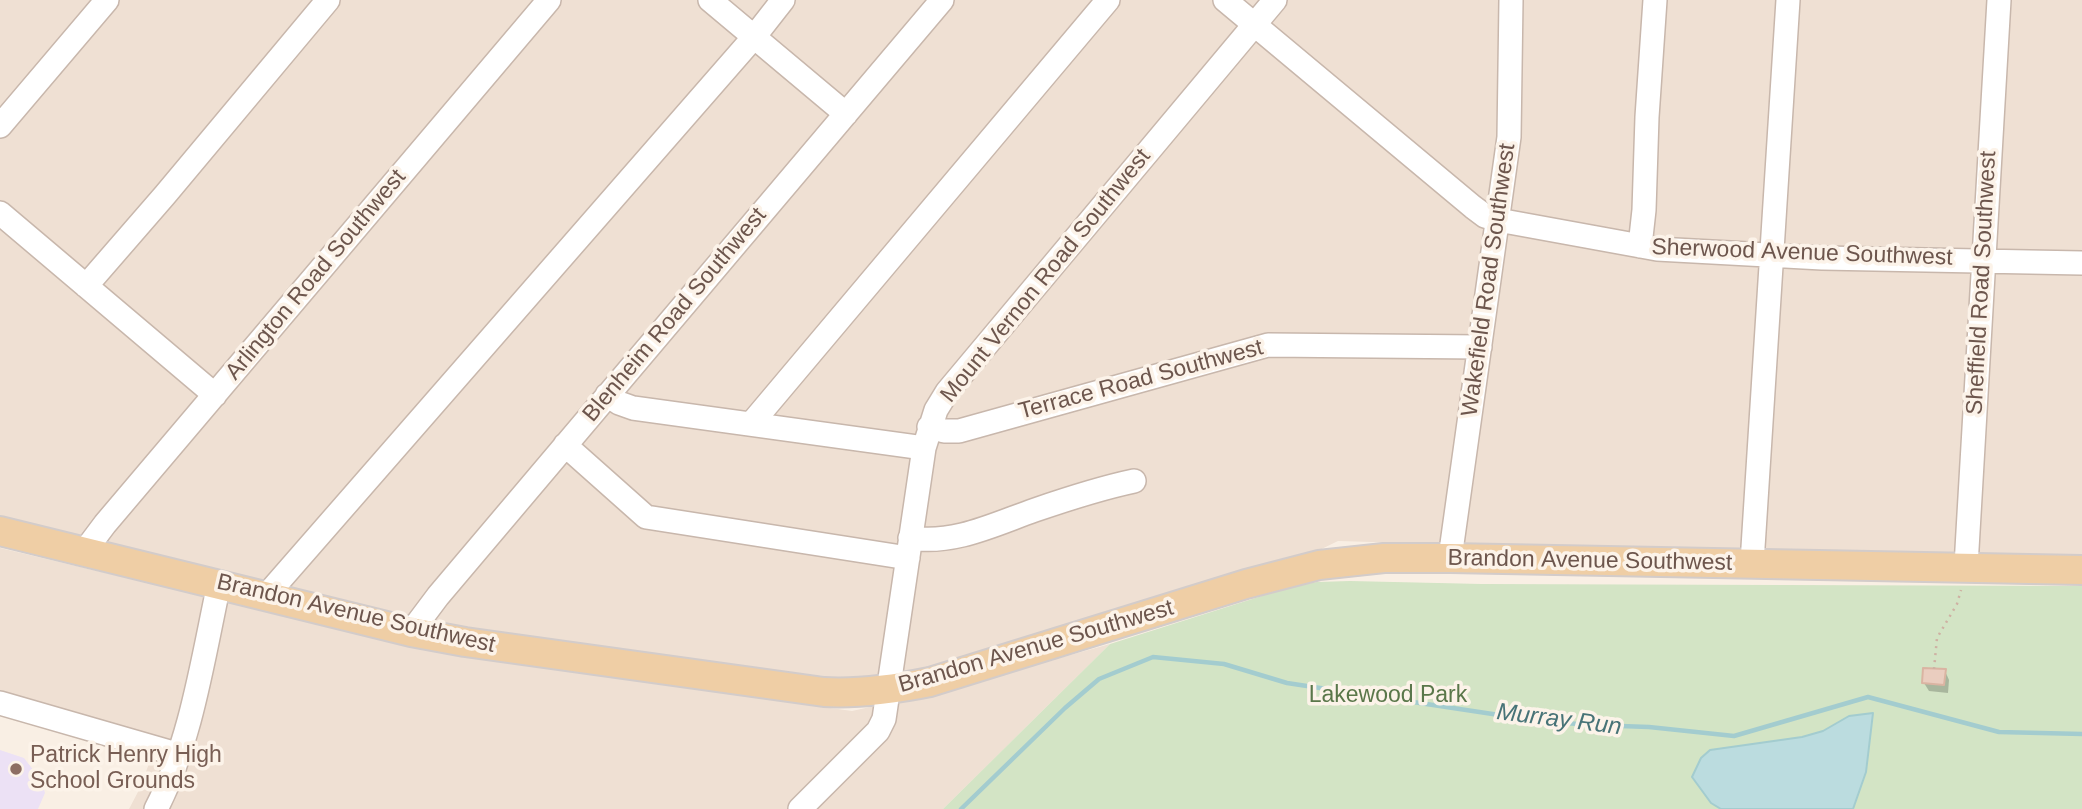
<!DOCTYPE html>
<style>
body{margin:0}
canvas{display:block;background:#f9efe4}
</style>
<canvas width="2082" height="809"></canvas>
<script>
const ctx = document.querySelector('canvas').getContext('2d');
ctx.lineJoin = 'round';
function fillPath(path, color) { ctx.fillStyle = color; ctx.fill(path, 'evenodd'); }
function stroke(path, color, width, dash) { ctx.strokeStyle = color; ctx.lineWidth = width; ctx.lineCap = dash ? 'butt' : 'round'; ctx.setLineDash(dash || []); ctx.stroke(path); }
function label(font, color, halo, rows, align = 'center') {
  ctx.font = font + ' Helvetica,sans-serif'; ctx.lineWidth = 7; ctx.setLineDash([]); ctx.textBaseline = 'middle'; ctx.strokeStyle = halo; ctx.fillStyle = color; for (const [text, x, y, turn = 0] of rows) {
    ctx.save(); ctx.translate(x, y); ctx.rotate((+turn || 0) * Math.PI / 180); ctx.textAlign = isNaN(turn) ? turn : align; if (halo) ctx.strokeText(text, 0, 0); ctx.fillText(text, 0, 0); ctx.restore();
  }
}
fillPath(new Path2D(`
 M0,0H2082V555L1476,545L1338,541L1305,557L921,673L841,678L713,663L443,624L352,605L0,517Z
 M0,548L451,655L852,711L938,692L1110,644L943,809H129L139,790L158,740L0,701Z`), '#efe0d3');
fillPath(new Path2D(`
 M0,750L24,758L41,780L45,793L38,809H0Z`), '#ece1f5');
fillPath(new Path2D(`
 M1350,581L1482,584L2082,586V809H943L1110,644L1287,588L1317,582Z`), '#d3e4c5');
const water = new Path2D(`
 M1873,713L1866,772L1853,809H1721L1711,803L1692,777L1701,758L1710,750L1802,737L1823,731L1849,716Z`);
fillPath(water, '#bbdcdf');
stroke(water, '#a3cccf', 2);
fillPath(new Path2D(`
 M1945,671L1949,680L1948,693L1929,691L1924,683Z`), '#0003');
stroke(new Path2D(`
 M961,809L1065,708L1099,679L1153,657L1224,664L1287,683L1539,721L1591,725L1649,727L1734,736L1868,697L1999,732L2082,734`), '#a3cccf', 4.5);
const building = new Path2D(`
 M1923,668L1946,669L1944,685L1922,683Z`);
fillPath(building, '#eacdbf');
stroke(building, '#dab4a2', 2);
const minor = new Path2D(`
 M710,0L846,114
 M1225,0L1473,207L1485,216L1498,220L1657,249L1822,258L2082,263
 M0,126L107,0
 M0,213L215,395
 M1640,246L1644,210L1647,117L1655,0
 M86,286L165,195L328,0
 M607,395L619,403L633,408L924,448
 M751,424L1108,0
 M929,427L944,431H959L1268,345L1480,347
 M565,445L646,517L908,558
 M910,538C954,545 995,524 1035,510C1067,499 1101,488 1134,481
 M84,552L105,524L549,0
 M1450,558L1509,137L1511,0
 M1752,563L1788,0
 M1966,566L1999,0
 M266,596L754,37L783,0
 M411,632L438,596L942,0
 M0,703L180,755
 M156,809C191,742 203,658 219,584
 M800,809L878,731L884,719L924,448L936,410L947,392L1275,0`);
const major = new Path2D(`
 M0,531L411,632L465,642L824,692C861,694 895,689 930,682L1246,584L1319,565L1384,558H1450L2082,570`);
stroke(minor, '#c8b7ac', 26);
stroke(major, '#d3ccca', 32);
stroke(new Path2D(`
 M1934,669L1937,638L1957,604L1961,590`), '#ceb1a3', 2.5, [2, 5]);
stroke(minor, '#fff', 23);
stroke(major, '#efcea5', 28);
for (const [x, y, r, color] of [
 [16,769,7,"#8d6e63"]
]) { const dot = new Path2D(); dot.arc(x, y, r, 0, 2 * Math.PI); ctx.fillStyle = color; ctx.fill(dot); stroke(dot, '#fcf3e9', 2.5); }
label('23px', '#6d564d', '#fcf3e9', [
 ["Sherwood Avenue Southwest",1802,253,2],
 ["Arlington Road Southwest",316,275,-50],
 ["Mount Vernon Road Southwest",1046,276,-51],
 ["Wakefield Road Southwest",1489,280,-82],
 ["Sheffield Road Southwest",1982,283,-87],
 ["Blenheim Road Southwest",675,315,-50],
 ["Terrace Road Southwest",1141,380,-15],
 ["Brandon Avenue Southwest",1590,561,1],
 ["Brandon Avenue Southwest",356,614,13],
 ["Brandon Avenue Southwest",1036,647,-16]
]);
label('23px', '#5a774a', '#fcf3e9', [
 ["Lakewood Park",1388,696]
]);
label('23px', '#785e54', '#fcf3e9', [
 ["Patrick Henry High",30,756],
 ["School Grounds",30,782]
], 'left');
label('italic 24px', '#477377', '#fcf3e9', [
 ["Murray Run",1559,720,7]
]);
</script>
